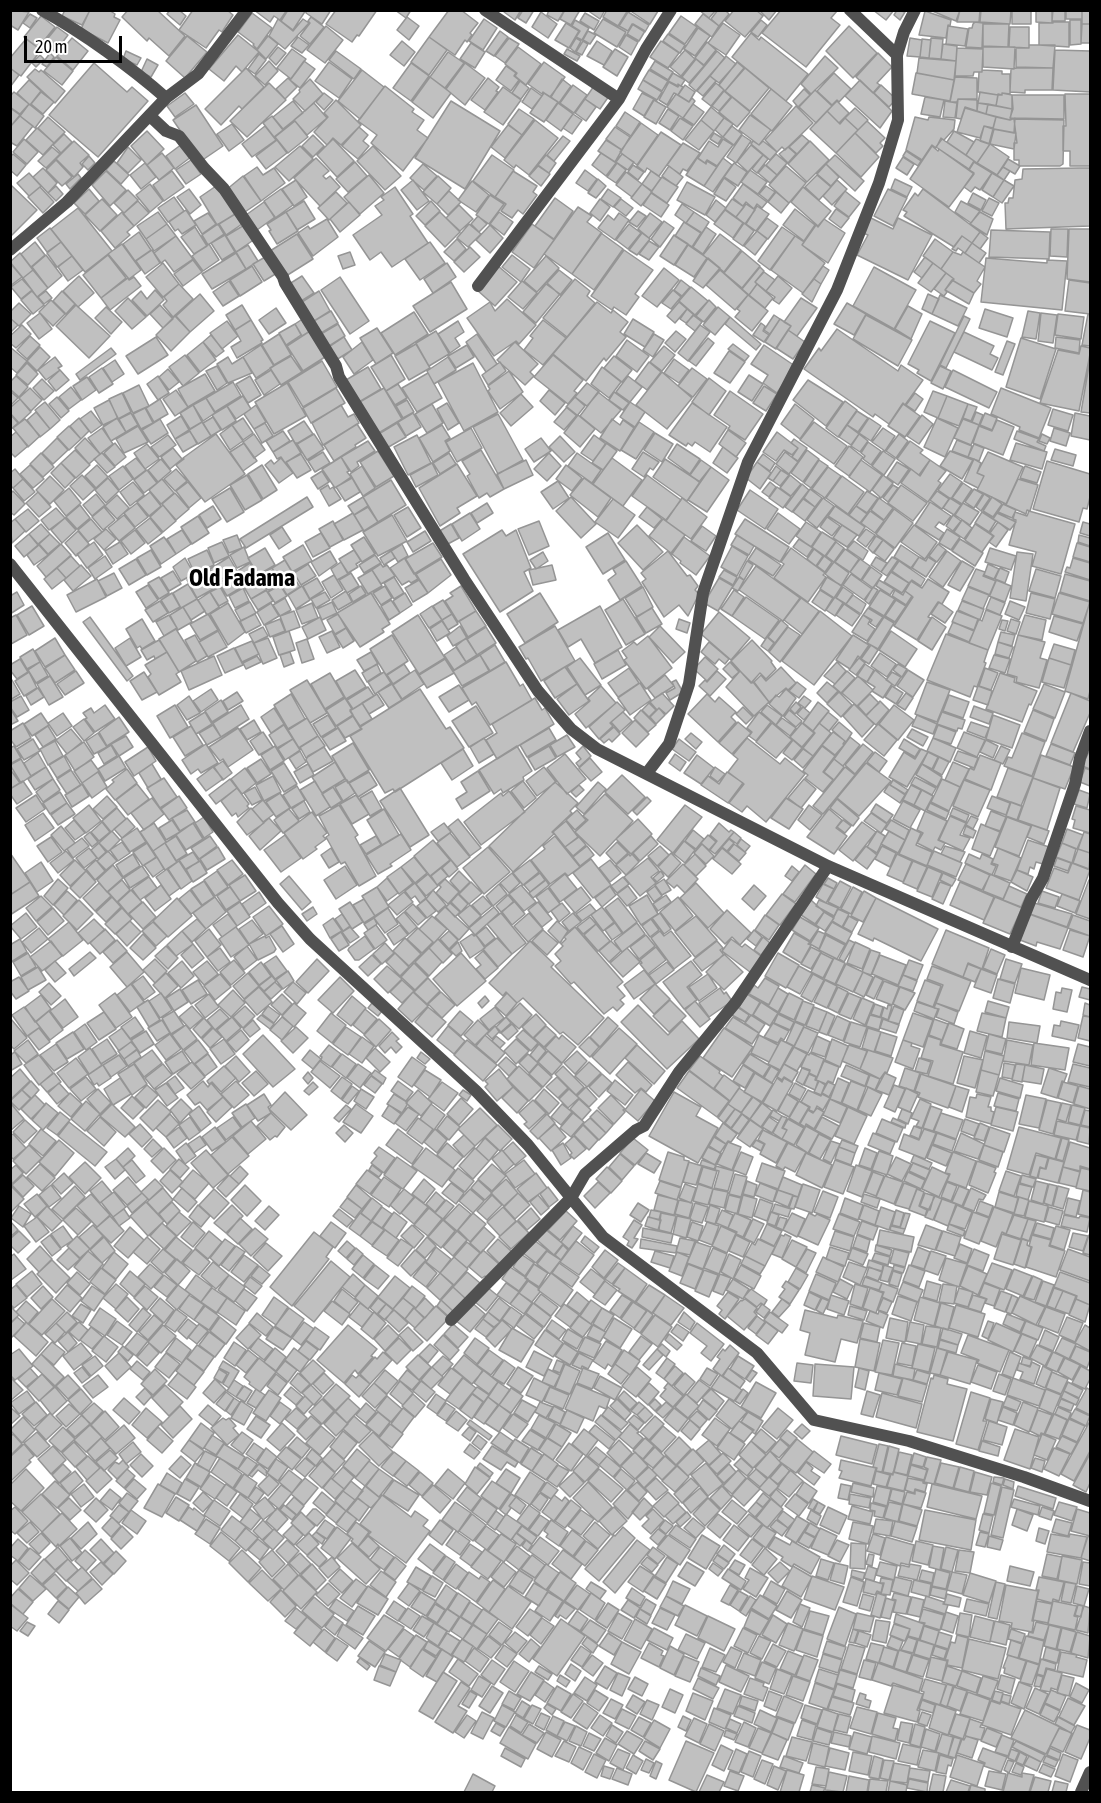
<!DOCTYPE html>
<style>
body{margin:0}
#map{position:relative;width:1101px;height:1803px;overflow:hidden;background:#fff;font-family:"Asap Condensed",sans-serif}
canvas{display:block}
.frame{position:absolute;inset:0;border:12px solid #000;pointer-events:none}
.scale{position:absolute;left:24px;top:36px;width:98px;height:27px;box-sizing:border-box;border:3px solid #000;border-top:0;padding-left:8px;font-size:18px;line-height:21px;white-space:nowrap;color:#000;-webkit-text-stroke:4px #fff;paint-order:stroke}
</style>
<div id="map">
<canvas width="1101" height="1803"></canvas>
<div class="frame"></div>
<div class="scale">20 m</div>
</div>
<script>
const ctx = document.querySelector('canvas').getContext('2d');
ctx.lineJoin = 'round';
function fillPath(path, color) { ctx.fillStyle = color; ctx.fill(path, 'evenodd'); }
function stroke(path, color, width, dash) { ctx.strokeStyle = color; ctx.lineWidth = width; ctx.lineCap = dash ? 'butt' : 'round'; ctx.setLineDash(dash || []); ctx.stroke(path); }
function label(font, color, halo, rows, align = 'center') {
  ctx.font = font + ' "Asap Condensed",sans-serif'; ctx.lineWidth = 5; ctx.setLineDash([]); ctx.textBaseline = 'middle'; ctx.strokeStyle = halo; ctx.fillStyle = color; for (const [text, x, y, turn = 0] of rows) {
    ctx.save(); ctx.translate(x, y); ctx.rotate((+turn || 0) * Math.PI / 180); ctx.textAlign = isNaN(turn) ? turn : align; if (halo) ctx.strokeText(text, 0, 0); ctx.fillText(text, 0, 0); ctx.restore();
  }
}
const building = new Path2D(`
 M10,10L29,12L18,30L10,25Z
 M65,10H90L82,25L62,16Z
 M90,10H109L115,14L114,17L120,20L108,43L81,29Z
 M128,10H157L185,36L169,56L149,38L147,41L122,17Z
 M170,10H179L186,16L180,25L167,14Z
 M193,10H227L233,15L222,32L219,30L206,48L179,30Z
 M254,10H287L280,20L274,16L270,22Z
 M288,10H306L293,30L281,21Z
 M307,10H331L322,24L306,13Z
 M336,10H377L359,36L357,35L352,42L326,24Z
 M395,10H411L406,18Z
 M449,10H461L478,23L470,33L472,35L467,42L465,40L455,55L429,37Z
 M506,10H521L515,20L504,12Z
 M523,10H534L526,23L518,18Z
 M549,10H564V11L558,21L547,15Z
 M580,10L571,25L560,19L565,10Z
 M587,10H605L600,19Z
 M607,10H628L618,26L603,17Z
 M629,10H657L658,11L650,24Z
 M699,10H716L709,18Z
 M718,10H725L729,14L719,26L711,19Z
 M734,10H756L763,16L745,37L725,21Z
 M759,10H777L769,20Z
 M781,10L837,11L831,18L840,25L806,67L762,33Z
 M873,10H894L886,20Z
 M897,10L905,12L900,20L894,15Z
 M930,10H960L956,21Z
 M960,10H980L979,22H957Z
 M981,10H1011L1010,24L980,22Z
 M1012,10H1031V24H1012Z
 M1036,10H1052V23L1036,22Z
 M1053,10H1065V21H1052Z
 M1066,10H1082V19H1066Z
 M1082,10H1090V24H1082Z
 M925,11L951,20L950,26L948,25L946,38L919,35Z
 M541,12L557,24L548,38L532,27Z
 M628,12L649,25L645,32L632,24L628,31L619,26Z
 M252,13L272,28L257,49L253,45L254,44L238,32Z
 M585,13L599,21L594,30L580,21Z
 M30,14L37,18L30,28L23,23Z
 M703,14L719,26L712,37L695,24Z
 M41,16L55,27L42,43L45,45L41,50L24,37Z
 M681,16L697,27L685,44L669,33Z
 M311,17L324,27L310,44L300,36L310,23L308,21Z
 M407,17L419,26L409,40L397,30Z
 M278,19L293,31L303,19L309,23L285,49L269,36Z
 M484,19L497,28L483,50L469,41Z
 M603,19L626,32L617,47L594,33Z
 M575,20L589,28L582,40L576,37L580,31L572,26Z
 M761,20L767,25L758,37L751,32Z
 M1070,20H1081V44L1070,45Z
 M975,22L983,23L982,48L966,47L969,28H972L973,24Z
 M1052,22H1069V47L1039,45V23H1053Z
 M566,23L579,31L569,48L555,40Z
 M723,23L740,35L726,55L708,43Z
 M633,24L645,31L639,41L627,34Z
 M983,24H1009L1008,47L983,46Z
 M1082,24H1090V43H1081Z
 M326,26L343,40L325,63L307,50Z
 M849,26L877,53L853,78L826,51Z
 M948,26L968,29L965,46L946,44Z
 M57,27L68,35L62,43L65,45L58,54L44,43Z
 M1010,27H1029V48L1009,47Z
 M698,28L710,36L695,56L684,49Z
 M500,31L508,37L494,56L486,51Z
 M588,31L596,35L590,44L583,40Z
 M751,33L759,40L761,37L808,74L786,101L732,57Z
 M668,34L685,45L680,53L663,41Z
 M238,35L259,52L242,72L236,66L224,81L209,69Z
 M626,35L638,42L631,55L619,47Z
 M187,36L207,52L185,78L166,61Z
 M268,36L278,44L266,59L257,50Z
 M298,37L309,45L302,53L291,46Z
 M429,37L447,50L429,75L411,62Z
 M72,38L88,51L73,70L57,56Z
 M509,38L519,44L505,63L495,56Z
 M576,38L581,41L575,52L570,48Z
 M910,38L922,40L920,57L907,56Z
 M931,38L943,39L941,59L929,58Z
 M26,39L41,50L21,76L10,68V58Z
 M922,39L931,40L929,58L920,57Z
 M402,41L415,52L404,66L390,55Z
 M583,41L588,44L582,55L576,52Z
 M597,41L612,51L604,65L587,56Z
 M661,41L679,53L668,68L650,57Z
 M707,42L716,50L704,65L695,58Z
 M471,43L485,52L475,68L460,59Z
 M943,44L957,46L956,61L941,59Z
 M1029,45H1055L1053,68L1016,67V48H1029Z
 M278,47L286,53L276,65L269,58Z
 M518,47L541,64L526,85L515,76L517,73L505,64Z
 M983,47H1015L1014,69L983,67Z
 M957,48L983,49L982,72H974L973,76H955Z
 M292,49L306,59L291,79L277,68Z
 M567,49L580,56L577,61L564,54Z
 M615,49L628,57L617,76L603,67Z
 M685,50L695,59L681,76L670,67Z
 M1055,50L1090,51V92L1053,90Z
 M126,51L141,58L137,65L123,59Z
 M336,51L361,69L354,79L329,60Z
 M717,51L725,58L696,91L689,85Z
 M448,52L464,63L445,88L430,77Z
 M50,53L54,57L47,67L42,64Z
 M878,53L892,67L877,83L880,85L873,93L856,77Z
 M259,54L266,60L255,74L248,69Z
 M40,55L44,59L36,67L32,63Z
 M726,56L736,64L719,83L710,76Z
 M825,56L838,68L811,94L801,84Z
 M56,57L73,71L62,85L44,71Z
 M919,58L956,61L954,80L917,73Z
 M147,59L158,65L151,77L141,72Z
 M696,59L704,66L689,83L682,77Z
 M269,61L278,71L265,85L255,76Z
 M304,61L315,69L300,88L290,80Z
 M655,61L673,72L668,80L650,69Z
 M329,62L352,79L339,98L315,81Z
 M544,62L565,77L550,97L543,92L542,94L528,84Z
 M737,62L744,68L725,91L719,85Z
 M94,63L127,92L132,87L148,101L98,157L49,115Z
 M411,63L429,76L411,101L393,88Z
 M465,63L485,78L465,105L446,89Z
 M506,66L516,73L514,76L519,80L511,91L496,80Z
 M10,68L19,75L10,87Z
 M246,68L264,87L242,109L239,106L221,125L205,109Z
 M745,68L769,88L750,111L725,91Z
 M1017,68H1053L1052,90H1025V93L1010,92L1011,69Z
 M35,69L39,72L41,70L65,91L55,103L27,77Z
 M362,70L384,87L360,119L338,101Z
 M649,70L668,81L662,91L643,80Z
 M982,70L1002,71V74H1010V94L1002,93V95H998L978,92L979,72H982Z
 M673,73L685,80L681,86L678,84V86L668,81Z
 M834,73L851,89L839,102L837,100L832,105L817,91Z
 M916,73L954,80L950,101L912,94Z
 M710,76L716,81L703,96L697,91Z
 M430,77L451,93L433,118L412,102Z
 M955,77L977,78V99H958L957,102H950Z
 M288,78L297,87L285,99L276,89Z
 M488,78L499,87L496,91L498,92L485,110L471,100Z
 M310,79L323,94L305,111L293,99L300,92L299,90Z
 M562,79L571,86L559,103L551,97Z
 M29,80L41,91L30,105L17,93Z
 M643,80L662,92L657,100L638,89Z
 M860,80L892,111L880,128L845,96Z
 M520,81L529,88L521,99L512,93Z
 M669,82L678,87L679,85L683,87L678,95L674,93L667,105L659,100Z
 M269,83L286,100L247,137L230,121Z
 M716,83L724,90L711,106L702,99Z
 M573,85L587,95L574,113L560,103Z
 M685,85L695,92L689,102L678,95Z
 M881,85L896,99L889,107L874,93Z
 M385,86L414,109L412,112L424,120L417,130L428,138L403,171L371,143L377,135L358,121Z
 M594,86L609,96L600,109L585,99Z
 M503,87L521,100L503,125L484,112Z
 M531,88L542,96L532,109L522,102Z
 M771,89L792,106L772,131L751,114Z
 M804,89L810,95L798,107L793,101Z
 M815,90L832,106L816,123L799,107Z
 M724,91L731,97L719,111L712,106Z
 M14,92L29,104L20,114L10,107V96Z
 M41,92L54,102L43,114L31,104Z
 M980,92L998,95L996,106L978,103Z
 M185,93L194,104L175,117L167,106Z
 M324,93L333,100L324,110L316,102Z
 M544,93L558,102L544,122L530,113Z
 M642,93L654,99L644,116L633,109Z
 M1002,93L1012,95V109L996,106L998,94L1002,95Z
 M676,94L689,102L692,98L695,101L683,118L667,107Z
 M1065,94H1090V166H1070V151H1063V126H1066Z
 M1012,95H1064V119L1010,118L1013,109Z
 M732,97L750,112L737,127L719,112Z
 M925,97L944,100L940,117L921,114Z
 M585,99L596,107L586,121L575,113Z
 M958,99L977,100V111L965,107L961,119L956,118Z
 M336,100L361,125L341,145L333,138L327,145L314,132L328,117L324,113Z
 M654,100L666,107L656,124L644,117Z
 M293,101L303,113L283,129L273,117Z
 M451,101L500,131L465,189L415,158Z
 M837,101L849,113L839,123L827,111Z
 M945,101L957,103L955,118L943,117Z
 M314,103L327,118L307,135L294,120Z
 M558,103L573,114L561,131L546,120Z
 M978,103L988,104L986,114L977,111Z
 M29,104L44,116L35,128L20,116Z
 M693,104L704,112L694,125L683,118Z
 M988,104L1012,109L1010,120L986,114Z
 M196,105L223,146L201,161L173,120Z
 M796,106L813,123L785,150L782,147L777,152L765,140Z
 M711,107L724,118L714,131L701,120Z
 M10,108L20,115L10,127Z
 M855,108L868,120L858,130L845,118Z
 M965,108L996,117L993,128L984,126L980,138L957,132Z
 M519,109L534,119L522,135L508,124Z
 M668,109L679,116L670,130L659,123Z
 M827,111L840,124L845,118L858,130L836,153L810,129Z
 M625,112L640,122L631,136L616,126Z
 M573,114L582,120L572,134L563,128Z
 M750,115L771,130L759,145L739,130Z
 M20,116L33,126L17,146L10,142V127Z
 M272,116L283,130L274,137L263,123Z
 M48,117L65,132L54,143L38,128Z
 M915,117L928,120L929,117L955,120L954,129L944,140L941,138L936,148L932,145L922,160L906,150Z
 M996,117L1010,120L1015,118L1014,133L993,129Z
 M680,118L693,126L683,140L671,131Z
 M724,118L733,124L723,137L715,130Z
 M1014,119L1064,120L1063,164L1060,166H1019V160H1014V143H1017Z
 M535,120L558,138L529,175L516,165L514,168L504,160Z
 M701,120L714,131L699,150L685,140Z
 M295,121L308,137L288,153L275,137Z
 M867,121L885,138L880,143L883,146L876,153L855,133Z
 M641,123L658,135L637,165L620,152Z
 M232,124L244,140L229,151L217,134Z
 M508,125L522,135L505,158L491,147Z
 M265,126L276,140L252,157L242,144Z
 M732,126L742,134L734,145L723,137Z
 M984,126L993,129L989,144L980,141Z
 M359,127L368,135L363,141L369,146L358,159L342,146Z
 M615,127L630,137L622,150L606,139Z
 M37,128L54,143L43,155L26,140Z
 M994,129L1016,133L1014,149L990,144Z
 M147,131L164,149L147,165L131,146Z
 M954,131L974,142L966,155L947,142Z
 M661,132L681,145L659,176L647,168L645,172L637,166Z
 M714,133L722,138L718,144L710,139Z
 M855,133L879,157L861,177L836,153Z
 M64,134L72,142L61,153L53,145Z
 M313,135L324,146L313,157L302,146Z
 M742,135L751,141L736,163L727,157Z
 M802,135L809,141L797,154L789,147Z
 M563,136L570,141L554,161L547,155Z
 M24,139L38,152L27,164L13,152Z
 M333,139L354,161L337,177L317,155Z
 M723,139L733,145L717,166L707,160L705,163L698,158L709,141L718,147Z
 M942,139L974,161L969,169L936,147Z
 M976,139L990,144L977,163L966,155Z
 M277,140L287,153L266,169L256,156Z
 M606,140L622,150L615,162L598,151Z
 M74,141L89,155L80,163L83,167L74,177L56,159Z
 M753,141L759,145L763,141L777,152L770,160L751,144Z
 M810,141L829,160L807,182L788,164Z
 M683,143L700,153L687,171L683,169L680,174L667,165Z
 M182,144L191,157L175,169L166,156Z
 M990,144L1009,157L997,175L977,163Z
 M751,145L763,155L748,172L737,162Z
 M300,146L313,159L289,181L275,167Z
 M373,146L401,176L385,190L357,161Z
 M932,146L938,151L939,149L974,174L949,207L910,179Z
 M52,147L60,154L46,168L38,161Z
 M128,147L141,160L128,173L117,163Z
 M788,147L796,154L788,163L779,154Z
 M906,151L921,161L918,166L903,156Z
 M162,153L174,168L159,180L147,165Z
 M601,153L616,163L606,176L592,165Z
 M13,154L26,165L17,176L10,170V157Z
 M622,154L634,162L628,170L616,162Z
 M776,154L787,163L777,175L766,165Z
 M492,155L514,170L495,197L473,181Z
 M546,155L556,163L549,173L538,165Z
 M763,155L768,159L757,173L752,169Z
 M835,155L864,181L855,191L826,164Z
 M89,156L95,163L88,170L82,164Z
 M903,157L914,164L907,175L896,168Z
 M316,158L329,171L323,176L326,179L330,176L340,187L320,206L294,178Z
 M697,158L706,164L707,161L717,167L704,186L686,175Z
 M723,158L732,165L713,192L704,186Z
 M1008,159L1020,166L1015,174L1003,167Z
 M56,160L72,177L62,186L46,170Z
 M191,160L201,174L186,184L176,170Z
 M114,161L129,175L121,184L106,170Z
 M355,162L367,176L348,192L336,179Z
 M974,162L992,173L980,190L975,187L971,192L964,187L974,173L969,170Z
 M145,163L156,177L141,189L130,175Z
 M617,163L626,170L616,183L607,177Z
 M734,163L747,172L738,186L724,177Z
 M423,164L437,176L424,190L410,178Z
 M826,164L839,177L831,186L817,174Z
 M633,165L644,172L638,180L628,172Z
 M765,165L777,175L770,183L758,173Z
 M538,166L550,174L541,186L529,176Z
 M669,166L683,177L676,186L662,176Z
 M786,166L806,183L789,203L769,185Z
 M257,167L263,175L274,168L285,183L261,201L244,176Z
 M1003,167L1010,171L1004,180L997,175Z
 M43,168L57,183L48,193L33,177Z
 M1079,168H1090V226L1006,229L1005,203H1008L1009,198H1013L1015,180L1022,179L1023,169Z
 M585,170L597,179L588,191L576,183Z
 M750,170L767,182L758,194L741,182Z
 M106,171L126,190L110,206L92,185Z
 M172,171L184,187L164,201L153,185Z
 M513,171L537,186L533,192L537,195L523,214L518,210L512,218L501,211L506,204L495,197Z
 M651,171L661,178L652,191L642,184Z
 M626,172L642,184L632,197L616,185Z
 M29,173L41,186L29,196L17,183Z
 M992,173L1004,180L993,197L982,190Z
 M78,174L81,178L70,189L66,184Z
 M369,175L384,193L360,214L344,197Z
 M817,175L831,187L819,200L805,187Z
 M243,176L261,201L242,214L226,190Z
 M438,176L451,188L437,204L423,192Z
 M662,177L678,187L667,203L651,192Z
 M724,178L736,187L726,201L714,194Z
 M598,179L606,186L596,198L588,193Z
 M895,179L912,187L907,197L891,189Z
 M296,180L307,197L294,206L282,189Z
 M413,180L429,201L417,210L401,190Z
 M837,180L847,189L832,205L823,196Z
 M1004,180L1014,186L1002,203L993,197Z
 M472,181L489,195L476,212L458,200Z
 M687,182L715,197L705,215L677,200Z
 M150,184L163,201L150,212L136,195Z
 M219,184L237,213L217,225L200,197Z
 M642,184L652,192L641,206L631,198Z
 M743,184L767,202L762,208L757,204L754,209L746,202L743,206L733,198Z
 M12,186L37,210L10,237V188Z
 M56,186L63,194L56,201L48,193Z
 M766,186L775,192L768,201L759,194Z
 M40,187L54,202L43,213L28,197Z
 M395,187L413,214L410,216L428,243L392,267L381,252L370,260L353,235L382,215L375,206L384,200L381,197Z
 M803,187L831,211L818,226L791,202Z
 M89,189L99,201L85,214L74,203Z
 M189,189L201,205L190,214L177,197Z
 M281,189L293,205L275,218L264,201Z
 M608,189L621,198L613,207L601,199Z
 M888,189L907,198L893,226L874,216Z
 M923,189L980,232L972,243L962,236L954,247L904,216L907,212L903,210L915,193L918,196Z
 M128,190L138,200L124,213L114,203Z
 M449,191L461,202L448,215L437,204Z
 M845,191L860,203L849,217L834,206Z
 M336,192L347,203L329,220L318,208Z
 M776,192L789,203L781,213L768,202Z
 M651,193L669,205L661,217L643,205Z
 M973,193L986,200L981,210L968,203Z
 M490,195L504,204L489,224L476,215Z
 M174,197L184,211L168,222L158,208Z
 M555,198L573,211L554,239L535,226Z
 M989,198L999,203L992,216L982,211Z
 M102,199L117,215L100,231L85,215Z
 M600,199L610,207L600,221L590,213Z
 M621,199L633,208L626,216L614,207Z
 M732,199L744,207L736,217L725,209Z
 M716,200L726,208L715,222L706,215Z
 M138,201L149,213L134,226L123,214Z
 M304,201L315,219L297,230L286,212Z
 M431,201L440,211L425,225L416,216Z
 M961,201L980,211L971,223L955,212Z
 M264,202L275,217L257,230L246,215Z
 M349,202L360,215L340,232L330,219Z
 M682,204L694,212L686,223L675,215Z
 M746,204L755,210L745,224L736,217Z
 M459,205L473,219L460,231L446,218Z
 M757,206L769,214L756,231L746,224Z
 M578,207L592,216L587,222L602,233L572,274L544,254Z
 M78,208L112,251L85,272L51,229Z
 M795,209L815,225L804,241L783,225Z
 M836,209L849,218L841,228L829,219Z
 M186,210L196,225L182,234L178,229L175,231L169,222Z
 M725,210L743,223L733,238L714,224Z
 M638,211L646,216L637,227L629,222Z
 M122,212L134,226L127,232L130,235L115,248L101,231Z
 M158,212L167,224L146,239L137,226Z
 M286,212L298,231L277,244L269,231L271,230L267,224Z
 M440,212L460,232L445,247L425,226Z
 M499,212L513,222L504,235L490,224Z
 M694,212L709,222L702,233L686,223Z
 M980,212L993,219L987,235L970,224Z
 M208,213L216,224L202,234L194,221Z
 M619,213L629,220L615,240L598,228L608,215L614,220Z
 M650,213L662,222L649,238L638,229Z
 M235,214L242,224L226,235L219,224Z
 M478,216L487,224L479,232L471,224Z
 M767,218L778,226L768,239L757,231Z
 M871,218L893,229L898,218L932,235L908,280L857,255L868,235L863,233Z
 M327,219L338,237L313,256L298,233L308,226L310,229Z
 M824,219L845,233L828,263L802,245L816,225L818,227Z
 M664,221L674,228L660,247L651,239Z
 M684,222L701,233L692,247L675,236Z
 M744,223L754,231L743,246L733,239Z
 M167,224L176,236L154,251L146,239Z
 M218,224L224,234L208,245L202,235Z
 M246,224L255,239L236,252L226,236Z
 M469,224L481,234L468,247L457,238Z
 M532,224L554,240L534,268L512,252Z
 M629,224L641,233L628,249L616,240Z
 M490,225L503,238L490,253L476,240Z
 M195,227L207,246L194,254L181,237Z
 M706,227L716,234L703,254L693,247Z
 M782,227L795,236L770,270L758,261Z
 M50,228L61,242L47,252L37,238Z
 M1051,229H1068L1067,257L1050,256Z
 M1069,229H1090V282L1067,279Z
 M991,230L1050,232L1049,259L989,257Z
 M757,231L767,239L755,255L744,246Z
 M139,232L151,250L135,261L123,244Z
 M980,232L988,238L980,249L972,243Z
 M601,233L623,249L594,290L572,274Z
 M642,233L650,239L637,255L629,250Z
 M297,234L313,259L286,276L270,251Z
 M720,234L741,250L724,272L703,255Z
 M225,235L235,252L222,260L211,243Z
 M674,235L688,244L674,265L660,256Z
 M176,236L193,259L174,272L165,260L161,263L154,253Z
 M795,236L804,242L802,245L825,263L803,293L771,270Z
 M962,236L972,243L965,253L958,248L956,251L952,249Z
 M457,239L466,249L454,261L444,252Z
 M935,239L953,252L941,269L923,256Z
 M649,241L659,247L649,260L639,254Z
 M35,242L45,255L31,267L21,254Z
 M61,242L72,256L57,267L47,253Z
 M430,242L445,263L420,280L405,259Z
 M972,243L986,253L979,263L965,253Z
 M122,244L141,270L129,279L108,254Z
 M209,244L219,260L203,271L192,256Z
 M248,245L258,261L246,269L236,252Z
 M688,245L707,258L694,277L675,265Z
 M470,247L480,257L464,272L454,262Z
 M152,250L160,263L145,274L136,261Z
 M624,250L653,270L635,294L639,297L626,315L614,307L612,310L591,296Z
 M742,251L760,266L742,288L724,273Z
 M350,252L355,265L343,269L338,256Z
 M953,252L961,255L963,252L985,267L977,281L981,284L974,293L952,280L954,279L941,269Z
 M20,253L33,270L23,278L10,262Z
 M236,253L246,269L212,289L202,274Z
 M46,255L62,276L48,288L32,267Z
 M108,255L126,278L101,298L83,275Z
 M512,255L530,269L521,282L502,267Z
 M72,256L83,270L68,281L58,267Z
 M267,256L277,273L264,281L253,264Z
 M546,256L559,268L537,292L524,281Z
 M925,257L933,263L922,278L914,272Z
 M708,258L720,268L703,288L693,281Z
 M986,258L1047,263V260L1067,261L1062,310L981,302Z
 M193,260L202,272L183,286L174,274Z
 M10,263L22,277L10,286Z
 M163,263L179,284L163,297L146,277Z
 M447,263L456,277L433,293L424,279Z
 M933,263L946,273L931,292L918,283Z
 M252,266L262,282L240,296L230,280Z
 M498,266L517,282L495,306L477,290Z
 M823,266L829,270L821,284L814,279Z
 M760,267L764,271L755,282L757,284L749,295L742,289Z
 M874,267L916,290L894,329L853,306Z
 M664,268L679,280L657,307L642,296Z
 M33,270L48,288L37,297L23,278Z
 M559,270L572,280L560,295L547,283Z
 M720,270L748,295L735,310L706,285Z
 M764,272L775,280L766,291L755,282Z
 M946,273L954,279L945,290L947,292L944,296L934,289Z
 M79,276L94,293L78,307L63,291Z
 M302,276L314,293L298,303L286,286Z
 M778,276L792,288L779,304L773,300L775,297L766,291Z
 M134,277L141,286L110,310L101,298L128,278L129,280Z
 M340,277L369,321L350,334L321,290Z
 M22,279L32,290L21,299L11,287Z
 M575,279L590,291L587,296L595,303L567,337L543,318Z
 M814,279L821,284L812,302L802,294Z
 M681,280L690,287L682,296L674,290Z
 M952,280L974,293L969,304L945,290Z
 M1069,280L1090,283V314L1065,311Z
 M229,281L239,296L223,306L213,292Z
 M522,281L537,293L523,309L508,297Z
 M451,282L467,309L430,332L413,306Z
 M179,284L193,299L173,317L163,305L167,301L164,297Z
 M546,284L560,294L536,323L523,312Z
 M757,284L773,298L765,308L749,295Z
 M691,287L708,301L695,315L679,301Z
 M155,290L164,300L147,316L132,300L141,291L147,299Z
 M673,290L681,297L671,309L662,303Z
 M32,291L44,305L33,314L21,300Z
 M46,291L52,298L44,304L38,297Z
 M62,291L75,304L66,314L53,301Z
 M319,291L330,311L314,321L302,302Z
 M200,294L214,311L190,332L176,316Z
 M928,294L939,299L932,314L922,309Z
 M748,295L768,311L752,331L735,317L740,311L737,309Z
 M940,295L967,308L958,326L932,314Z
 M128,298L146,317L132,329L115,311Z
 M801,298L817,308L797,336L788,330L791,326L784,322Z
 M507,299L536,325L519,344L516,341L494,356L467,318L490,302L495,311Z
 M51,300L65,314L53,326L39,312Z
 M709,300L716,307L704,322L696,316Z
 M597,302L611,313L613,310L628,322L620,332L626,337L606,361L604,358L586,381L553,354Z
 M679,302L687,309L675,323L667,316Z
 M19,303L31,314L19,326L10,318V312Z
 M847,303L866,314L854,335L834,324Z
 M76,305L110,336L89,358L56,326Z
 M160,305L173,319L163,328L150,314Z
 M242,305L251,320L235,330L226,315Z
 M908,306L922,314L911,339L895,329Z
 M106,307L122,322L111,334L95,318Z
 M718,307L730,317L715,335L703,325Z
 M276,308L286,323L269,334L259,320Z
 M687,309L694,315L686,323L680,319Z
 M985,309L1013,318L1007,337L979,328Z
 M331,311L338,323L321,333L314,321Z
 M1028,311L1040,313L1036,339L1022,337Z
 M414,312L428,334L395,355L381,333Z
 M40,313L52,329L39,339L27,323Z
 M1041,313L1057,315L1053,343L1038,341Z
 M1058,314L1084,317L1081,339L1055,335Z
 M1088,314L1090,315V346L1082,345Z
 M693,315L702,322L695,331L686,324Z
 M774,315L780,319L770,334L764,330Z
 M866,315L912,340L898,366L853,339Z
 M175,316L190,332L171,351L156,335Z
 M964,316L970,319L946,368L940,365Z
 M730,317L761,344L756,350L725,324Z
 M10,318L18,325L10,333Z
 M304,318L312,330L302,336L295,324Z
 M633,319L654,332L645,347L624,334Z
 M780,319L791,326L776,349L765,342Z
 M251,320L263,340L261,341L262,343L237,358L231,347L241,341L235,330Z
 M543,320L566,338L543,365L524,350L533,338L530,336Z
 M227,321L238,336L222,349L210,333Z
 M458,321L464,332L455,338L460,346L450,353L438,334Z
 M930,321L955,333L931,381L917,373L919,370L908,364Z
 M761,323L765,326L763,331L769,335L764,342L753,335Z
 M295,324L301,335L286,345L279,333Z
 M338,324L345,336L329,346L321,334Z
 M22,325L31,334L16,348L10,343V336Z
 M700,325L710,332L688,361L678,353Z
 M377,328L393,353L376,364L360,338Z
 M837,329L898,371L901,365L923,380L905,405L903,403L889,424L875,414L873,417L804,369L819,348L821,351Z
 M788,330L805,342L793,359L776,348Z
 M310,331L325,357L303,371L287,346Z
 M436,331L449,354L429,366L416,343Z
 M676,331L686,339L675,352L665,343Z
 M964,332L994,346L990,354L998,358L992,370L954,352Z
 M279,334L291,355L274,365L262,345Z
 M477,334L497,364L486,372L466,342Z
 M654,334L664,340L653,357L643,350Z
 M211,335L224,351L216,357L203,342Z
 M30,336L40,345L27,359L17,350Z
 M156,337L168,355L138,374L126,356Z
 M344,337L352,350L336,360L329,347Z
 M1056,337L1080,340L1079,353L1055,348Z
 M708,338L714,343L696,366L689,361Z
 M1021,338L1056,349L1040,399L1006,387Z
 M627,340L649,356L637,372L616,356Z
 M1007,341L1015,344L1003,375L995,372Z
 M203,342L216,360L200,372L187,355Z
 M362,342L373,360L354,374L343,357Z
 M515,342L538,364L530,372L534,376L525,385L497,360Z
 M416,344L430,368L409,380L395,356Z
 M733,344L749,356L745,361L728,349Z
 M261,345L274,366L256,378L243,357Z
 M467,345L474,357L456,368L448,356Z
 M764,345L795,366L777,393L763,383L768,375L751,364Z
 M664,346L675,355L662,371L650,362Z
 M1081,346L1090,348V354L1079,411L1040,403L1058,350L1079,354Z
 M10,347L27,361L17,373L10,367Z
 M40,347L50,357L37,371L27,361Z
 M111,348L116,354L80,380L76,374Z
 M729,351L745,362L730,383L714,373Z
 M185,355L199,373L183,386L169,367Z
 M391,355L405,379L386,391L371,367Z
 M553,355L583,380L574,391L577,393L568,404L534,377Z
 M291,356L302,372L281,385L270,368Z
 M614,356L632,370L622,382L604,368Z
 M55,357L62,366L58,368L60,370L46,380L38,370Z
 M228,357L232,364L243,357L252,373L228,383L217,364Z
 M448,357L456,370L434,384L427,371Z
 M674,359L689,370L679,383L664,373Z
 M115,360L124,374L112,382L103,368Z
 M1090,360V413L1081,412Z
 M322,361L337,387L303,407L288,382Z
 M500,362L506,371L488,385L482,375Z
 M649,362L661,372L647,390L635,381Z
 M27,363L38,374L28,385L16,375Z
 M473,363L498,412L464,431L438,382Z
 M217,366L227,383L217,390L206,371Z
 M940,366L951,371L943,389L931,383Z
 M368,367L381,389L359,402L346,380Z
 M602,367L621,382L609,398L591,384Z
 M102,368L113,384L99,393L89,377Z
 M692,368L707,379L693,397L678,386Z
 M168,369L179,382L169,390L159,377Z
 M60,370L69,380L56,391L48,381Z
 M271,370L280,384L264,395L255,380Z
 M953,370L997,392L989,408L945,387Z
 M509,371L523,392L500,409L488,391L490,389L488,386Z
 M662,372L692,398L667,429L636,405Z
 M428,373L442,398L417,412L402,388Z
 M205,374L215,391L188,407L178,389Z
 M749,375L763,384L752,401L738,392Z
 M16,376L28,387L19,397L10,389V382Z
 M158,376L169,393L158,400L147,384Z
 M250,376L261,395L248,403L236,384Z
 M628,376L642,387L630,402L616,392Z
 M87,377L96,390L82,400L73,386Z
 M709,378L726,391L709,415L692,402Z
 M42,379L54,391L44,400L33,388Z
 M808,380L843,402L826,426L793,400Z
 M233,382L241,396L215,412L206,398Z
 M287,383L306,416L274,434L255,402Z
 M587,383L599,392L587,406L575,397Z
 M398,384L407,398L395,405L386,391Z
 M139,385L149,406L133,413L123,393Z
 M764,386L777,394L766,411L753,403Z
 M71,387L81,400L69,409L59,397Z
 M30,388L42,400L31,411L19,398Z
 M336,388L345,403L311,423L303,408Z
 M384,388L402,419L377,434L358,403Z
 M1001,388L1051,408L1039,438L1019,430L1020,427L991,414Z
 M176,390L188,407L175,416L163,399Z
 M549,390L565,403L555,415L540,401Z
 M10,391L18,398L10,406Z
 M730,391L763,414L745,440L728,429L730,426L714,415Z
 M933,391L947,396L938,418L924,412Z
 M598,392L621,410L601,433L580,416Z
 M614,392L629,403L623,410L609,400Z
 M122,393L131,412L118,419L109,399Z
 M915,393L923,399L915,411L906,405Z
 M521,394L533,407L511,426L500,413Z
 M243,396L251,409L236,419L227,406Z
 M947,396L968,404L959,426L938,418Z
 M57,397L69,411L61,418L49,404Z
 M575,397L585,406L577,416L566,407Z
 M206,398L215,413L203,421L193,405Z
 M20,399L31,412L19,423L10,413V408Z
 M160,399L168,414L154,422L146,408Z
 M109,400L118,418L103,425L94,408Z
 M407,400L414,412L403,418L396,406Z
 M845,401L857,410L838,437L826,428Z
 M45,402L60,420L50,429L35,410Z
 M630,402L645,412L635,427L620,417Z
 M447,403L459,423L448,430L437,409Z
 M692,403L727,427L710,452L695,442L692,446L688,443L686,446L669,435Z
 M432,404L443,423L427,433L415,414Z
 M795,404L814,419L800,439L781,424Z
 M903,404L920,416L905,437L888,426Z
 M968,404L977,407L971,421L963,418Z
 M193,405L202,422L190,429L180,413Z
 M256,405L266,422L254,429L244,414Z
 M341,405L348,417L354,414L359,423L323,445L312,423Z
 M227,406L236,421L222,430L212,415Z
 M567,407L577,415L564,430L554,422Z
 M145,408L153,423L141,429L133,414Z
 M1053,409L1073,415L1068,431L1048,425Z
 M91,411L102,425L91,433L80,419Z
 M857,411L868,418L858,432L847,425Z
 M36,412L50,429L40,437L27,420Z
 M976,412L983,415L979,425L972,422Z
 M131,413L138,425L126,432L119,419Z
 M413,413L421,427L406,436L398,422Z
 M985,413L997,418L992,430L980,425Z
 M1075,413L1090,416V440L1071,436Z
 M10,414L18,423L10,430Z
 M498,414L523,460L498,474L473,427Z
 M578,415L595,429L580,447L564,433Z
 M922,415L933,424L919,444L907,436Z
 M181,416L189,430L175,439L167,425Z
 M213,417L221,430L211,436L203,423Z
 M79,418L89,431L81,439L70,426Z
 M117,418L126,432L111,441L103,427Z
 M243,418L253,433L243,440L232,425Z
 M869,418L881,426L871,441L859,433Z
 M937,418L958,428L945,457L924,447Z
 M25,419L40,436L28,447L13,428Z
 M160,419L168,433L151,444L142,430Z
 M612,419L620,425L623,420L634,428L620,451L600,438Z
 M963,419L979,425L971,445L954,438Z
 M997,420L1014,427L1003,455L973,443L979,426L992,431Z
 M304,421L313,434L298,443H295L288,431Z
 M202,422L211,436L198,444L189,430Z
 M639,422L654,432L636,459L621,450Z
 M814,422L847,446L834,464L800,440Z
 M265,423L273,436L262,443L254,429Z
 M397,423L406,437L385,449L377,435Z
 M357,424L366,438L355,445L356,447L334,461L324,445Z
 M232,425L243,441L230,450L220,434Z
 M442,425L450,438L445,441L450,451L433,462L419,438Z
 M847,425L859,434L851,445L839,437Z
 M69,426L81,439L69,450L57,437Z
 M138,426L148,442L124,453L116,439Z
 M102,428L113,444L100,454L88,438Z
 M471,428L482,448L457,462L446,442Z
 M883,428L895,436L885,451L872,442Z
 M1054,428L1070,433L1066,446L1050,441Z
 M728,430L746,443L736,457L719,444Z
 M190,431L197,444L183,452L175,439Z
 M283,431L290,441L273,452L266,441Z
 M1017,431L1039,439L1037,442L1046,446L1044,451L1014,439Z
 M16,432L28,446L15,457L10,452V437Z
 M777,432L798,448L792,455L784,450L776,461L763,452Z
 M655,433L673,444L662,462L644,450Z
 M216,434L245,474L205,502L176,465L184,459L183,458Z
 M254,434L265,450L254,458L243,442Z
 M314,434L324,449L307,460L297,444Z
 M859,434L868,441L860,452L851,446Z
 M899,434L908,441L896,458L886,451Z
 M1042,434L1050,438L1047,444L1039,441Z
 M168,435L176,445L159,457L151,447Z
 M417,435L431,463L408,475L394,447Z
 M594,435L606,444L593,461L581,453Z
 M560,436L575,452L564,462L549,447Z
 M57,438L68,450L53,464L42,453Z
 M85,438L100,454L89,464L75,448Z
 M541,438L551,451L534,462L525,449Z
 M794,439L807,448L798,461L792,457L798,448L791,443Z
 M293,440L301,453L285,463L281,457L277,459L273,452Z
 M957,440L972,446L968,457L952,451Z
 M368,441L375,451L357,462L359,466L351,472L341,457Z
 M910,441L923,450L920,453L930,460L919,475L897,459Z
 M868,442L881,451L871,465L863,459L865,456L861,453Z
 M115,443L126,457L115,466L104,453Z
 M244,443L257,461L243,471L230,452Z
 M606,443L617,451L603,470L592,463Z
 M1016,443L1047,452L1042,469L1010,460Z
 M147,444L159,459L145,469L134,453Z
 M677,444L700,459L690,474L668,458Z
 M974,444L984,448L979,461L968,457Z
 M849,446L863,457L849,476L835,466Z
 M723,447L738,458L727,473L713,463Z
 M173,448L182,459L170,469L161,457Z
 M1055,449L1076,455L1073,466L1051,460Z
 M75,450L90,465L76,478L61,463Z
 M481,450L504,489L490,497L487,493L479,498L467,476L470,474L462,461Z
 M807,450L819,459L803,482L791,473Z
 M378,451L394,476L376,487L360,462Z
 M883,451L895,459L884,475L872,466Z
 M950,451L973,460L962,479L940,466Z
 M323,452L330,463L315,472L308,461Z
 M643,452L659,462L653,470L650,468L644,477L632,469Z
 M785,452L798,462L789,474L776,464Z
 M988,452L1023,467L1006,504L977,490L984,476L977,473Z
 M41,453L54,467L43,477L30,464Z
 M102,453L115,467L107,473L94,459Z
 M449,453L456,464L440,474L433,463Z
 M549,453L561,466L547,481L534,469Z
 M577,453L601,470L592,483L568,466Z
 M301,454L311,470L297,478L286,462Z
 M763,454L775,463L770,471L757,462Z
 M341,457L349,471L347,472L351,477L335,488L322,469Z
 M136,458L146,470L134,479L125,466Z
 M281,458L293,473L279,483L265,465L271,460L274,464Z
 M612,458L642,480L623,506L593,484Z
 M161,459L171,471L158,482L148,470Z
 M665,459L700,482L687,501L653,477Z
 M974,459L981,463L977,473L984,476L978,488L964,481Z
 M526,460L533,475L504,489L497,474Z
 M701,460L711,467L699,482L690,475Z
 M819,460L828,466L811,488L804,483Z
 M861,460L882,475L870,492L849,477Z
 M930,460L946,471L938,481L941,483L928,502L901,483L911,469L920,476Z
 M1047,461L1090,474V497L1087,509L1083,508L1079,522L1033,509Z
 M757,462L771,473L760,489L746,478Z
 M897,462L909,469L898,485L887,477Z
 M61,463L75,478L65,488L51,473Z
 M432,463L438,475L416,487L410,475Z
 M457,464L477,496L457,508L460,513L440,526L419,488Z
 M30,465L44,479L33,488L20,474Z
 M97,465L108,477L96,488L85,476Z
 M262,465L277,490L263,499L248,474Z
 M566,465L582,478L572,491L556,479Z
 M123,466L133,479L119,490L109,476Z
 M362,466L375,488L363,496L350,474Z
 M776,466L781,470L773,481L768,478Z
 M1025,466L1041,472L1037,483L1020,478Z
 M711,467L729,480L707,512L688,500Z
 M828,467L841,476L825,498L812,489Z
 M15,469L23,479L13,488L10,485V473Z
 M176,469L187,481L175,491L164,479Z
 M147,470L157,483L144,493L134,480Z
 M781,470L789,475L780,486L773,481Z
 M322,471L329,482L318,489L311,478Z
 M950,474L962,482L951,499L938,490Z
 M82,475L95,489L83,500L70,486Z
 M247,475L262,500L245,510L230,485Z
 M647,475L681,500L666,520L632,496Z
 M790,475L801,484L791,496L780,488Z
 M883,475L893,483L881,498L872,490Z
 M50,476L64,490L50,504L36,490Z
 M842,476L864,492L848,514L826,498Z
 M108,478L119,491L106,503L95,490Z
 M352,478L360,492L345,501L336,487Z
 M584,478L611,498L598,517L570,495Z
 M23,479L35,492L24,501L13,488Z
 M162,479L174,493L161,504L149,490Z
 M1018,479L1038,485L1030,511L1027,510L1026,514L1006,505Z
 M391,480L406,505L378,522L363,497Z
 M558,481L569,498L553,509L541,492Z
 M133,482L144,495L130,506L120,492Z
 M188,482L201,498L189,508L176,491Z
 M770,482L776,487L769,497L762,492Z
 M963,483L972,489L962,504L952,498Z
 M802,484L809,490L792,512L785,507Z
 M328,485L330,489L333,487L341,499L329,506L320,490Z
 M893,485L898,488L888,502L883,498Z
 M901,485L927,503L913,521L888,503Z
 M777,487L791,497L783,508L769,498Z
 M69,488L81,503L66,516L54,501Z
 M230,488L244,512L227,522L212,499Z
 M810,489L822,498L815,507L804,498Z
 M974,489L983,494L974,508L965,502Z
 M750,490L778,509L765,529L737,510Z
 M13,491L25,504L14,515L10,512V494Z
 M867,491L878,498L867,513L856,506Z
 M937,491L949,499L942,509L930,500Z
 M38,492L51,507L39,517L26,503Z
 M150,492L161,506L149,516L137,502Z
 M175,493L189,509L176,520L162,504Z
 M96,494L105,505L92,516L83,505Z
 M984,494L990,498L981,511L976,507Z
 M117,495L129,508L117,519L105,506Z
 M307,497L313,507L246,548L240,539Z
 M363,497L368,506L354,515L348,506Z
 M571,497L596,524L581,538L556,511Z
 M992,497L1002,504L993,517L983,511Z
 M682,498L707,517L691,539L666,521Z
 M823,498L834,506L817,528L807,520Z
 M879,498L893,508L884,520L871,510Z
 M950,498L961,505L954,515L943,508Z
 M613,499L635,515L618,538L595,522Z
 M803,499L815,507L805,521L793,512Z
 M930,502L951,516L944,525L939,522L935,527L944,533L939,540L915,525Z
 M137,503L148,517L135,527L124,513Z
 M487,503L493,513L477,523L471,513Z
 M963,503L979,512L970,525L955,515Z
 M1003,504L1016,510L1012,518L998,512Z
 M80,505L90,518L77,529L66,517Z
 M163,505L176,521L163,532L150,517Z
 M213,506L221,519L207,528L199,515Z
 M835,506L865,527L859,536L828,516Z
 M856,506L867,514L860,523L849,515Z
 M104,507L115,520L103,530L92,517Z
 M368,507L378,522L364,531L354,515Z
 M408,507L421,528L407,537L394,515Z
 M647,507L662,519L654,528L639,517Z
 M56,508L65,518L49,530L41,520Z
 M28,509L39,521L26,532L15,519Z
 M894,509L913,523L895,548L876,534Z
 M870,511L884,521L875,533L861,523Z
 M1029,511L1075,524L1061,574L1032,566L1036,552L1009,545L1016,520L1013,519L1015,512L1027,516Z
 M982,512L996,521L989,532L975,523Z
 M353,513L363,530L344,540L334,524Z
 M470,513L480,529L462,541L452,524Z
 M778,513L800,529L789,544L767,529Z
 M997,513L1016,522L1010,530L993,519Z
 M124,515L135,528L119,541L108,528Z
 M392,515L407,541L378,556L363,532Z
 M953,515L961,521L953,531L946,526Z
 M198,516L209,533L192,544L181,527Z
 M827,517L840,526L832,536L820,527Z
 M65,518L76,530L62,543L51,530Z
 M150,518L162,533L148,544L136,529Z
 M15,519L25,531L12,543L10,523Z
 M91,519L102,532L88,542L78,530Z
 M663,519L685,535L671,553L649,536Z
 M745,519L789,547L780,562L735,534Z
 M962,520L972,528L964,539L954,532Z
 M333,521L343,540L330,547L319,529Z
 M539,521L549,546L529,555L518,529Z
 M806,522L821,532L811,547L796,536Z
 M998,522L1008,530L996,547L989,542L994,536L990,533Z
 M1083,522L1090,524V536L1080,533Z
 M41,524L50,534L38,544L29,534Z
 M451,524L459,538L446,545L438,532Z
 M975,524L993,536L982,552L965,540Z
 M637,525L663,552L643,570L618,543Z
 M842,525L857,535L847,547L833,538Z
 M914,525L937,542L925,559L901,542Z
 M702,526L716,536L706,551L691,541Z
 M282,527L291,541L279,549L270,535Z
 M106,529L116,539L104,550L94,539Z
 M866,529L875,535L866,547L857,540Z
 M947,529L960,537L951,550L939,543Z
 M135,530L145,543L131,554L121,541Z
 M182,530L191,544L176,554L167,539Z
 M502,530L506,536L516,530L531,568L524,572L533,591L500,612L463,554Z
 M78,531L89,544L76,556L65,543Z
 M425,531L431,541L413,552L407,542Z
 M822,532L836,541L825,556L812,547Z
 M321,533L330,548L313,557L305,542Z
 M608,533L625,560L603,574L586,547Z
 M29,534L38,545L24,557L15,546Z
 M50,534L60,544L48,554L39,544Z
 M237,535L242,548L229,553L223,540Z
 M737,535L754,546L749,555L731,545Z
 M1079,535L1090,538V546L1078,542Z
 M876,536L883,540L873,553L868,548Z
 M164,537L176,554L161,564L150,546Z
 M364,537L375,554L362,562L351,545Z
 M684,537L710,556L696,575L680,563L681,561L672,554Z
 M799,539L813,548L807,557L793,547Z
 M960,539L983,553L975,566L952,551Z
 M883,540L894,549L885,561L874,553Z
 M854,541L868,551L863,560L847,549Z
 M94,542L103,555L87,568L77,554Z
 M120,542L128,554L113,564L105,551Z
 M222,542L229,556L214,563L208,548Z
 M836,542L844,548L834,562L826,556Z
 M433,543L442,557L414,574L405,559Z
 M1077,543L1090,547V562L1073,557Z
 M61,544L71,555L46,577L37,566Z
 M402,544L408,556L398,562L391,551Z
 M938,544L946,550L937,562L929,556Z
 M39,545L48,555L34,565L27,555Z
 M303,545L312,561L292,572L283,557Z
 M901,545L919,557L911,568L894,557Z
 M732,546L748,556L737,576L721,567Z
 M244,547L250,562L237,568L230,555Z
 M265,548L275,565L258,575L248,558Z
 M756,548L781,565L773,576L748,560Z
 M791,548L825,573L823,575L826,577L808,602L774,578L784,564L781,562Z
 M990,548L1016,556L1011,570L985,562Z
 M814,549L823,556L816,566L807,559Z
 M845,549L859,559L850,572L835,562Z
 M151,550L161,567L147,575L137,558Z
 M207,550L214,565L195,574L188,559Z
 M354,550L361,561L356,564L358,567L348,573L339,559Z
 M330,551L337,563L319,576L311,562Z
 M391,551L395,558L384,565L380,558Z
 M668,551L687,576L690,575L698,586L695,590L699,594L688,616L679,605L664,617L642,582L646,579L641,573Z
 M947,551L961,561L943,587L929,577Z
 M543,552L548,561L536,569L530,560Z
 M1017,552L1033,554L1026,601L1010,598Z
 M375,555L381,563L364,573L359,565Z
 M71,556L80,566L66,578L57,568Z
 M105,556L112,567L95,579L88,568Z
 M824,556L832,562L825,572L817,566Z
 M229,557L237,571L216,582L210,569Z
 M876,557L887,563L881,572L871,565Z
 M892,557L898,560L887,576L881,572Z
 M919,557L926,561L928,557L936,562L926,577L912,568Z
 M185,558L194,574L181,581L173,567Z
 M405,558L418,579L411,583L409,581L402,585L390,568Z
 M1073,558L1090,563V580L1065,572L1067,567L1070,568Z
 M136,559L146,575L129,585L119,569Z
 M441,559L451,575L428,593L416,574Z
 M860,559L870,566L861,580L850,572Z
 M285,560L294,575L281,583L272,568Z
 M626,561L642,586L620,600L608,580L616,574L613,569Z
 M747,561L753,565L744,580L739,576Z
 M899,561L925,579L921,586L912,580L909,583L892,571Z
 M962,561L974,568L960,591L948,585Z
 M341,562L348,574L337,580L331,569Z
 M834,562L849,573L841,586L825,574Z
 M250,563L257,575L243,584L236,572Z
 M308,564L316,576L301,585L294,573Z
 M381,564L383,567L387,565L395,576L381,584L372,570Z
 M988,564L999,569L994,579L984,575Z
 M81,565L91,576L73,591L64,580Z
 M552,565L556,580L533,585L529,570Z
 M756,566L800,598L783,621L739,590Z
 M871,567L882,575L873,588L862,580Z
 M57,568L66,578L52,589L44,579Z
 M272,568L281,583L268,590L260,576Z
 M1000,568L1009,572L1005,583L995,579Z
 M976,569L985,572L983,576L996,581L990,595L968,586Z
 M1036,569L1061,576L1055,598L1029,591Z
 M372,570L382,586L368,594L358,578Z
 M724,570L737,577L733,585L719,577Z
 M173,571L181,584L169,591L161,578Z
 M204,571L215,588L197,598L187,580Z
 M891,572L909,583L902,593L884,582Z
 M114,573L122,588L107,596L98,581Z
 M351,573L359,586L347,593L339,580Z
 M234,574L242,587L227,596L219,583Z
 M851,574L872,589L864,600L843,585Z
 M1065,574L1090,581V601L1060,592Z
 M334,575L343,590L331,598L322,582Z
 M293,576L300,587L287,595L280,584Z
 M159,577L169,593L159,599L148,583Z
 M394,577L404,593L394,599L384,583Z
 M739,577L744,580L738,591L732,588Z
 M827,577L842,586L834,598L820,589Z
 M260,578L267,590L251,599L244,587Z
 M317,578L324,590L310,599L303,586Z
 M719,578L733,586L718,611L704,603Z
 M97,579L106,597L76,612L67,595Z
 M928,579L949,592L942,604L938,602L928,617L931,618L917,640L894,626L913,597L905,591L911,581L922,588Z
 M419,580L428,593L413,602L405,588Z
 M879,580L894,589L890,595L876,586Z
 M996,580L1011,586L1005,602L989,596Z
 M188,584L197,599L181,608L173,593Z
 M148,585L158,600L146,608L136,592Z
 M280,585L287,596L275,603L268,592Z
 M302,586L310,600L296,609L288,595Z
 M361,586L366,594L353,602L349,594Z
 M385,586L392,598L381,605L373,593Z
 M461,586L476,611L458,622L445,601L453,596L450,593Z
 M220,587L228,601L219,606L210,592Z
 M643,587L653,607L637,617L625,598Z
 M843,587L853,594L846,604L836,598Z
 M873,587L878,590L869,604L865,601Z
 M968,587L989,595L983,609L962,600Z
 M243,588L249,601L235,608L229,596Z
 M266,590L273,601L258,610L251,599Z
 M734,590L744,597L732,616L721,609Z
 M820,590L833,598L825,611L812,602Z
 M880,590L895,599L884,616L869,607Z
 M895,590L903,595L905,591L912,596L906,605L892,596Z
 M346,591L352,602L338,610L332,600Z
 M17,592L24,605L10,614V596Z
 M210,592L219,607L207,615L198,600Z
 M325,592L330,600L316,608L311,599Z
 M172,593L180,607L169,613L161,600Z
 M371,593L390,624L382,629L384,632L360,647L337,613Z
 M405,593L412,605L400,613L393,601Z
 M540,593L558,622L525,643L507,614Z
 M1031,593L1055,599L1050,619L1026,613Z
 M1059,593L1090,602L1083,623L1052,614Z
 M853,595L866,604L861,614L846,604Z
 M746,597L779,620L765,639L732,616Z
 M835,597L843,603L835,616L826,610Z
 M991,597L1005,603L1000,615L986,609Z
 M285,598L291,610L280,616L273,605Z
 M801,598L819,611L802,634L784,620Z
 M197,599L205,611L191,620L183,607Z
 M623,599L645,634L626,645L605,610Z
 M391,600L400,613L389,620L381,606Z
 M443,600L452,614L442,620L433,606Z
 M896,600L906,606L895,622L885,616Z
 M160,601L168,613L153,622L145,610Z
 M962,601L984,609L980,620L958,610Z
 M1010,601L1025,607L1019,620L1005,614Z
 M1090,601V691L1088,699L1065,691Z
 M250,602L256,613L241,621L235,610Z
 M332,602L337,613L322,620L317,609Z
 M939,602L953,612L945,623L931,614Z
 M228,603L245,632L228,645L210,614Z
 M271,603L279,616L264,625L257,612Z
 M312,603L318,618L302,624L296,610Z
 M844,604L860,615L852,626L836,615Z
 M32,606L44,626L29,635L17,615Z
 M432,606L442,620L429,628L420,614Z
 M600,606L622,647L595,663L581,639L568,647L558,630Z
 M183,607L192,622L178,630L170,615Z
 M652,608L662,624L646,633L636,617Z
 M868,608L883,617L876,627L870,623L872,620L863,615Z
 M986,610L1002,616L988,650L969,643L979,619L982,621Z
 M294,611L300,627L286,632L280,616Z
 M476,611L486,626L468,637L459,621Z
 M820,611L852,636L814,685L782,661Z
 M957,611L978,619L974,630L952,622Z
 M719,612L750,638L731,660L701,634Z
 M208,614L218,630L200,640L190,624Z
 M255,614L261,625L246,633L240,621Z
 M338,614L346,628L335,634L327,620Z
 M452,614L458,624L448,630L442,620Z
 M16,615L27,635L11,644L10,618Z
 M169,615L177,628L164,636L156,622Z
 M418,615L445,658L419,674L392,632Z
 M863,615L870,620L868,624L875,629L867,641L852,632Z
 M1025,615L1046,620L1042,640L1018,635Z
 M1054,616L1083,624L1077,641L1049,632Z
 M90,617L133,676L127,681L83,622Z
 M320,617L326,630L308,639L302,627Z
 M884,617L894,623L878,649L867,643Z
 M932,617L946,627L932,650L918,641Z
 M142,619L155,641L142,649L140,646L137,648L126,629Z
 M280,619L285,631L270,637L265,625Z
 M679,619L690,623L687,633L676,629Z
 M1011,619L1020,622L1016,634L1007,631Z
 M781,620L788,626L775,643L768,637Z
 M1002,620L1008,621L1005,631L999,629Z
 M442,621L450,633L437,641L430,629Z
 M953,622L974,631L969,642L948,633Z
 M460,626L467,638L453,646L447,636Z
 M555,626L575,661L541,681L528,658L526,659L519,647Z
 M660,626L685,652L673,663L649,637Z
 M263,627L268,636L254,643L249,634Z
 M486,627L496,643L477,655L467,639Z
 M788,627L800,635L780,662L769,652Z
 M346,628L354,641L343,648L335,635Z
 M176,629L196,661L179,672L159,639Z
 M218,631L227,647L208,657L199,642Z
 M289,631L295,650L279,655L273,637Z
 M332,631L340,647L327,653L319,637Z
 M891,631L917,649L905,667L879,650Z
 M1001,632L1015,635L1012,646L998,642Z
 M946,634L988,650L984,662L986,663L977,687L974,686L970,697L927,680Z
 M195,635L207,656L197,662L185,640Z
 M392,635L408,661L386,675L370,649Z
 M853,635L869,645L860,658L858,656L850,669L836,660Z
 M1018,635L1045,642L1040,658L1047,660L1039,688L1016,682L1017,677L1007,674Z
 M648,636L672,668L646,689L624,660L627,658L622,651L634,642L637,645Z
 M767,637L774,643L768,651L761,646Z
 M55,638L65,655L45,667L35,651Z
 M130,638L141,657L126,666L115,648Z
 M268,638L277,658L263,664L254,643Z
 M466,638L477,655L466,662L456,646Z
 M307,639L314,659L302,663L296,643Z
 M159,640L167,652L155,659L154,656L147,660L141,650Z
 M752,640L772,661L771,662L776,669L766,679L760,673L751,683L731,661Z
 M252,641L259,654L242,662L235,648Z
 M709,642L729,659L725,664L719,659L715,664L701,652Z
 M998,642L1013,647L1009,658L995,654Z
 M1054,644L1075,650L1071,665L1049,658Z
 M495,645L505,662L490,671L480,655Z
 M871,645L878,650L869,664L861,659Z
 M456,647L466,662L454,670L444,655Z
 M234,648L243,665L225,673L217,656Z
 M33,649L40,662L27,669L20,657Z
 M618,650L626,665L602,679L594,664Z
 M167,652L179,672L176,674L181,682L159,695L148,677L151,674L145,665Z
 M290,652L294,663L284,667L280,655Z
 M371,652L378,664L364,671L357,660Z
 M880,653L896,664L887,677L871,666Z
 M65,655L75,670L55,683L45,668Z
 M480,655L489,671L462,686L453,671Z
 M994,655L1010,659L1005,673L989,668Z
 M214,656L222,675L189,690L181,671Z
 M257,656L261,662L246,669L243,663Z
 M705,657L718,669L707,681L694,669Z
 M580,658L601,685L585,695L567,667Z
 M859,658L865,663L856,675L849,670Z
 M1049,658L1071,665L1064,688L1042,682Z
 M20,659L28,672L17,679L10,670V665Z
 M445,659L454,673L427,688L419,675Z
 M40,662L48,676L36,683L28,670Z
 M506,662L520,686L523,684L532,700L490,725L476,702L472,705L462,688Z
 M730,662L739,672L732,678L723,669Z
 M837,662L846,671L835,684L824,676Z
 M377,664L381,673L367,682L362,673Z
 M404,664L410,673L393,684L387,675Z
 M865,664L874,670L867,682L857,676Z
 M898,664L907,669L902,677L893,670Z
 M565,667L577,684L555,698L544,681Z
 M781,667L796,683L788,690L786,688L769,702L754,682L761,675L766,681Z
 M629,668L639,683L618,697L608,683Z
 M985,668L998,673L991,690L979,686Z
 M355,670L366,687L346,699L336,681Z
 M415,670L424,684L402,699L393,685Z
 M875,670L892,684L883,698L872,691L875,687L867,682Z
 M908,670L924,680L913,697L897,686Z
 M76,671L84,683L65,695L57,684Z
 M717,671L726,679L710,696L699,686L705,680L707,682Z
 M740,671L752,683L753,682L769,702L754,716L726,687Z
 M847,671L855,678L841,693L833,686Z
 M29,672L37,688L24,696L15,681Z
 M144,672L157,692L142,700L130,681Z
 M384,672L391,683L375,694L368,682Z
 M892,672L901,677L895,686L886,680Z
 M330,673L344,697L325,709L311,684Z
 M1000,673L1015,678L1014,682L1037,691L1031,705L1029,704L1022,722L986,709Z
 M665,675L674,686L655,698L648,689Z
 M50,676L63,697L49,705L37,684Z
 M858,676L873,690L857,706L842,693Z
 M12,680L20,694L10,700V681Z
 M307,680L327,713L310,723L290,690Z
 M676,680L683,692L670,700L666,693L675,688L672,682Z
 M797,682L806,689L799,698L789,691Z
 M827,682L838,691L827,703L817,693Z
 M927,682L950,690L937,722L915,714Z
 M640,683L651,700L630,715L618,698Z
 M392,684L402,700L389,708L378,692Z
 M577,684L589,701L569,715L557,699Z
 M1044,684L1065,692L1055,718L1033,709Z
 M459,685L469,700L449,712L439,697Z
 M601,686L616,703L586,728L575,714L590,701L588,698Z
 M892,686L903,693L896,704L885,697Z
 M978,686L992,691L988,705L973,700Z
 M368,687L374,696L353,709L347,700Z
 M38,688L44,697L31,705L26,696Z
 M211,689L218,700L201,712L193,701Z
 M420,689L446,729L450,727L464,748L395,792L393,789L385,793L350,736L362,729L360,727Z
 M786,689L796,698L783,716L769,704L776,695L779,697Z
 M237,692L243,701L228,710L223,701Z
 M839,692L852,705L841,717L827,704Z
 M662,693L674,706L666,714L659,708L657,710L650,702Z
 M906,693L913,698L905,710L897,705Z
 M1071,693L1090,701V713L1073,752L1051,743Z
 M291,694L305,719L288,729L274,705Z
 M377,694L384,705L369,714L362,703Z
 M707,694L715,702L719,697L736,712L731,717L736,722L718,742L688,714Z
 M870,694L879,703L866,715L858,706Z
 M949,695L969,702L963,718L943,711Z
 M21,696L29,710L17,717L10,707V702Z
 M189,696L200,713L187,720L177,705Z
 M804,696L811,701L805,708L798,703Z
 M345,698L352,709L350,710L353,715L336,726L326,710Z
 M535,698L542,710L545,708L554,724L497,759L486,740L497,733L492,724Z
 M221,700L228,712L212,722L205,711Z
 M880,701L889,710L876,725L866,716Z
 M617,702L625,710L610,723L613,726L599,739L589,727Z
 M796,702L801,707L795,714L790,709Z
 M818,702L829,711L813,731L803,723Z
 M362,703L372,719L360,726L350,711Z
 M649,703L656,710L649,717L642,710Z
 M854,704L874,724L862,737L843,716Z
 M105,705L115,719L95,732L85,719L87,718L83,713L91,708L94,713Z
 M175,705L188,727L170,738L157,716Z
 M241,705L249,719L221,737L213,723Z
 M767,705L782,716L776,725L761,712Z
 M894,705L914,720L898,740L879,724Z
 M476,706L493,733L469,747L452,721Z
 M974,706L993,713L989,724L970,717Z
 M743,707L753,717L746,724L736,714Z
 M803,707L810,713L804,720L797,714Z
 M10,708L18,721L10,725Z
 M274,708L284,724L271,733L261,717Z
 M659,708L665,715L656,724L650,717Z
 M641,710L656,725L648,732L634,718Z
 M789,710L802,721L796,727L784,717Z
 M1033,710L1054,719L1046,741L1024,732Z
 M205,712L212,724L196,734L189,722Z
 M623,712L632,721L620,732L611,722Z
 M759,712L771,722L756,741L749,736L752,732L747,728Z
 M828,712L838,720L829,731L819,723Z
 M942,712L965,720L962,729L958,728L957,731L937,724Z
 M41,713L49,725L32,736L24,724Z
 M63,713L72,726L57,736L48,723Z
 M328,715L336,728L321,737L313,724Z
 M917,715L937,724L933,734L912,726Z
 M993,715L1020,725L1012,748L986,739Z
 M353,716L361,729L345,738L337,726Z
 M119,717L129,732L107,746L99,732Z
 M307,718L318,736L299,748L288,730Z
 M782,718L796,728L790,736L776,725Z
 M84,719L94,733L84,741L73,727Z
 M254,720L261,732L247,740L240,729Z
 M635,720L649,734L636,747L622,733Z
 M738,722L751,733L732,754L719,743Z
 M839,722L852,733L846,742L832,730Z
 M971,722L989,728L985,738L967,731Z
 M23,723L31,738L16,747L10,739V731Z
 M772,723L792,740L776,758L756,742Z
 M802,723L814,733L802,747L790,737Z
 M819,723L831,733L813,756L803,748L815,733L813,731Z
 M878,724L897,740L884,756L864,740Z
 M213,725L221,737L207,745L199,733Z
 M284,725L293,739L277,748L269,735Z
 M938,725L956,732L951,744L933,738Z
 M48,726L56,739L43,747L35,735Z
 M191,726L203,745L185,756L173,737Z
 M614,727L620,734L612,742L609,739L604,743L600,739Z
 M238,728L253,750L228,767L223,759L220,761L209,747Z
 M338,728L346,741L330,750L322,738Z
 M549,728L556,740L527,757L520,745Z
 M71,729L82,742L67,754L56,740Z
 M912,729L928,737L923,746L907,737Z
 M263,732L273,747L259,755L250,741Z
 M833,732L845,741L843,744L844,745L835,755L822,745Z
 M964,732L985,740L977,757L957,748Z
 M98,733L107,747L94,754L86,741Z
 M691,733L702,742L696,749L685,739Z
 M1022,733L1045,742L1032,776L1004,766L1008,757L1012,758Z
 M567,735L575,747L557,757L550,745Z
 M126,736L133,747L119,756L111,744Z
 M318,736L325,746L306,758L300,747Z
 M850,737L860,745L843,766L834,759Z
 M484,738L494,754L479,763L470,747Z
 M747,738L780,764L785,758L805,774L766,822L747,806L742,812L729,803L744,784L728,772L738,759L733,755Z
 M933,738L956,748L950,762L927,751Z
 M33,739L40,751L24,760L17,749Z
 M293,739L300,750L285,760L278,749Z
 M679,739L696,752L689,761L672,749Z
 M904,739L920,749L915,757L899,748Z
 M793,740L802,748L792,760L783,753Z
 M986,740L998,746L993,758L980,752Z
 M55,741L63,756L48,765L40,749Z
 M84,742L94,757L75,771L65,755Z
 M353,743L369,770L348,783L332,756Z
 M206,744L218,763L201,773L198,769L191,774L182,760Z
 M863,744L873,752L855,774L845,765Z
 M1051,744L1075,753L1070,765L1046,756Z
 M111,745L117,756L104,764L98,753Z
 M14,746L21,758L10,764V748Z
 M275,746L284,761L270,770L261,755Z
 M517,746L532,771L523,777L524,780L503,793L501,789L494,794L479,770Z
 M549,746L556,758L535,770L528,758Z
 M583,746L591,756L579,767L576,763L581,759L576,753Z
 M822,746L835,756L823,772L833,780L823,792L805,778L808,775L803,771Z
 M1001,746L1010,750L1003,764L994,760Z
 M148,747L156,761L134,776L125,762Z
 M324,747L333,761L313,772L306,760L308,756Z
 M463,749L473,766L452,780L441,763Z
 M803,749L813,756L803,768L794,760Z
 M921,749L928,752L907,787L889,777L904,752L915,759Z
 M1090,750V769L1082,766Z
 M300,751L306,762L296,769L289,758Z
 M958,751L978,758L974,768L954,760Z
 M875,752L887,761L879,772L867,762Z
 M928,752L938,757L932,769L922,764Z
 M38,753L46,767L31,776L24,763Z
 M565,754L586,779L567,794L547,768Z
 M675,754L686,762L680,771L669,763Z
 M697,755L714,768L701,784L684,773Z
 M980,755L1001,763L991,790L965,779L970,768L974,770Z
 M1041,755L1074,767L1065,789L1033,778Z
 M64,756L71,769L57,778L49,765Z
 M119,756L126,768L105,781L98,769Z
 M939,757L949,762L942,775L933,770Z
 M590,758L602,772L591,781L579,768Z
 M21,759L31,776L21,783L10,765Z
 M261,759L271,774L257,783L247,768Z
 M834,759L844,767L834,780L824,772Z
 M91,760L99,771L82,783L74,771Z
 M223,761L232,773L223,780L214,767Z
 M335,762L345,779L322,793L312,777Z
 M953,762L969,769L960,787L945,780Z
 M284,763L297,784L284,792L271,771Z
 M866,763L891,781L859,816L837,798Z
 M152,764L161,779L148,788L139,773Z
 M308,764L314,775L300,783L294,772Z
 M922,764L942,777L937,787L916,775Z
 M46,767L53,779L35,790L28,779Z
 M213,767L223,779L206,791L197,779Z
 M544,767L556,782L537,796L526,781Z
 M715,767L725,774L718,782L710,776Z
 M845,767L855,775L823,814L813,806Z
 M245,768L256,783L242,794L231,779Z
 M1008,768L1033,777L1021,806L997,797Z
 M1085,768L1090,770V786L1080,782Z
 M10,769L20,783L10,789Z
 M127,769L137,783L115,800L106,789L114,782L112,780Z
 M71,770L81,785L67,794L57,779Z
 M478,771L490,791L462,809L456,799L467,792L461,782Z
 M98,772L107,787L92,798L82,783Z
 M369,772L377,785L358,797L349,783Z
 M727,772L743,783L728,803L701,785L708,776L719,784Z
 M622,775L645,797L628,814L605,792Z
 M273,776L281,792L264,801L256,785Z
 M915,777L936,788L932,795L911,784Z
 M164,778L177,797L160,808L147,788Z
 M1033,778L1060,788L1047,830L1018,820Z
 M53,779L60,790L43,802L36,792Z
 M230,779L237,788L216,804L209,795Z
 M804,779L816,789L801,808L788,798Z
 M942,779L960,787L949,811L931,802Z
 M347,780L355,793L343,801L335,787Z
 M893,780L908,790L905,794L890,785Z
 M964,780L990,790L978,817L953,806Z
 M23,781L32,794L17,804L10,794V789Z
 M315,781L330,807L316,816L300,790Z
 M523,781L536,798L524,808L511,791Z
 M555,782L578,803L570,811L572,813L552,832L554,834L513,872L489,846Z
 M598,782L606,789L584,814L576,807Z
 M82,784L89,796L72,807L65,795Z
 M137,784L149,799L128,815L116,800Z
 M889,784L905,795L900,803L884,792Z
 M579,785L584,790L576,797L571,792Z
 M911,785L921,790L914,805L903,800Z
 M297,786L305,800L291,808L283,795Z
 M255,787L262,800L252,805L244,793Z
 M333,787L342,801L331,808L322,794Z
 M237,788L249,804L247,806L249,808L238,817L236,813L232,816L221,801Z
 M400,788L429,835L410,847L380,801Z
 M922,790L933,796L925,811L914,805Z
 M1079,790L1090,794L1087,808L1074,804Z
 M372,791L382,809L370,816L360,798Z
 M509,791L525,812L481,845L464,822L501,793L503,796Z
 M60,792L67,803L50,814L43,803Z
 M280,793L290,808L276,817L266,802Z
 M605,794L633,821L600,856L575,832L588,820L583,816Z
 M36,795L45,809L26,822L16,808Z
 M356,795L369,814L352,824L340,804Z
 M107,796L117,807L103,819L93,809Z
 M179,796L187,808L169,820L161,809Z
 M992,796L1010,803L1006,815L987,808Z
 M647,797L651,801L637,815L633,811Z
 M152,798L164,814L144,830L131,813Z
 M786,798L803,809L789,829L771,818Z
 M837,799L859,818L853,826L830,808Z
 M263,800L274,814L263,822L252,809Z
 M304,801L310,812L299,819L292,809Z
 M903,801L920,810L910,828L893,819Z
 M1011,802L1022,806L1017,820L1006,816Z
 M67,803L75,814L58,825L51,815Z
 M930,803L949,812L946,819L927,810Z
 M876,804L893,815L887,823L871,812Z
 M89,805L101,821L86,833L73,818Z
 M339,805L358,835L355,837L376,876L359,886L345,862L341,864L326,837L329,835L319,816Z
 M685,805L702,817L673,853L657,840Z
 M809,805L822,815L810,830L798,820Z
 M1076,806L1090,810V833L1073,828L1075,820L1072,819Z
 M117,808L126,819L111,832L102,821Z
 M251,808L264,823L247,835L237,822Z
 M953,808L969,815L966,822L950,815Z
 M289,809L299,821L283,833L274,820Z
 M384,809L399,835L382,845L367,820Z
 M829,809L842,820L836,828L847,836L834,854L807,837Z
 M187,810L195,822L180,831L172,818Z
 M577,810L586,820L575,830L566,820Z
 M925,811L947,821L938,840L945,843L941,850L935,847L933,851L917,843L923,833L917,830Z
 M991,811L1006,817L1000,831L985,826Z
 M312,812L327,833L323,836L326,839L315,847L317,849L303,859L284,833Z
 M43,813L54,828L35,841L25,825Z
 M871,813L887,824L881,833L864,821Z
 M950,816L966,823L960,835L970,838L963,851L939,840Z
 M971,816L978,819L973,829L966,825Z
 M204,817L213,832L204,838L195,823Z
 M1007,817L1031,826L1019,856L995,847Z
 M127,818L135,827L122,838L114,829Z
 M269,818L281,831L260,850L249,836Z
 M458,819L481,848L470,856L448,827Z
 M638,819L652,834L631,854L616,839Z
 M74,820L85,833L75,840L65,828Z
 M172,820L180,832L166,840L159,828Z
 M843,820L851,826L845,833L837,827Z
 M891,820L909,830L905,840L885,829Z
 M566,821L578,837L565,847L553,832Z
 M102,822L110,832L99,841L91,832Z
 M862,822L876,832L853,861L839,850Z
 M154,823L166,842L153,851L140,832Z
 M193,823L203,839L186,850L176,835Z
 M444,823L451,832L438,841L431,832Z
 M719,823L729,832L731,830L734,832L715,854L710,850L717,841L710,835Z
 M981,824L1000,832L990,856L972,849Z
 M1032,825L1049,831L1044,844L1027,837Z
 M61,826L75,843L64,851L51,835Z
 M966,826L976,831L973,838L963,834Z
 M137,828L146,842L130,852L121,839Z
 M911,828L921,833L916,845L932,852L927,866L899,854Z
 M1067,829L1083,835L1077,849L1062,843Z
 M693,830L704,839L696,849L685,841Z
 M112,831L120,840L108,852L99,843Z
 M877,831L885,836L877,853L867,847Z
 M889,831L905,840L898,853L881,844Z
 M90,832L98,842L92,847L84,837Z
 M734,832L741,838L737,844L729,838Z
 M1084,832L1090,834V853L1078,849Z
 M450,833L470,857L457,867L437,843Z
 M401,834L411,850L390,864L392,866L378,874L366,855Z
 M285,835L301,858L281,872L264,850Z
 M708,835L716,842L709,850L701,843Z
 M176,836L187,854L176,861L165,843Z
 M210,836L217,846L199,859L191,848Z
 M376,836L381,845L366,854L360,845Z
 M555,836L580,867L568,876L565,873L550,884L531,860L545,849L543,846Z
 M651,836L658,844L640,861L633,853Z
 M51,837L62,852L48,862L37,846Z
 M579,837L586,845L573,856L565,847Z
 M82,838L89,846L73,858L67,849Z
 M729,839L734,843L727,851L722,847Z
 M741,839L750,846L745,852L737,845Z
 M433,840L450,860L430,876L414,856Z
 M1028,840L1049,847L1043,864L1036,862L1034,869L1030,867L1028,874L1017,870Z
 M684,841L695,850L685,863L674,854Z
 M122,842L130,853L118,861L110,850Z
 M617,842L628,853L616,864L606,853Z
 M99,843L106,852L98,859L91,850Z
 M147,843L156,857L143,866L133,852Z
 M165,843L177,862L165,870L153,851Z
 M1062,843L1076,849L1072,863L1056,857Z
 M702,844L714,856L706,864L694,853Z
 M734,844L746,853L739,861L728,852Z
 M587,846L594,855L580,866L573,857Z
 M660,846L669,855L657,866L648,856Z
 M866,846L877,855L867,869L855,860Z
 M882,846L896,853L890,867L875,859Z
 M945,846L965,852L960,862L941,854Z
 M218,847L225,859L207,870L200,859Z
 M488,847L510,872L484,894L463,868Z
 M89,848L97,858L84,868L76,858Z
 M331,848L339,862L329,868L321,855Z
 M722,848L741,864L732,874L713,859Z
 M998,848L1021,858L1011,881L994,875L998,865L992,863Z
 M1078,849L1090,853L1089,869L1073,863Z
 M66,851L74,860L58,873L50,863Z
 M108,851L117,861L106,870L97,861Z
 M934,851L962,863L956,877L927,865Z
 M193,852L199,861L186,870L179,860Z
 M10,853L30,882L10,895Z
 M671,853L681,863L668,877L658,867Z
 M133,854L140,866L123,877L116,865Z
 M629,854L630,856L632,854L639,862L626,875L616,865Z
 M695,854L706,866L696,876L684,865Z
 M897,854L912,861L903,882L887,875Z
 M969,854L980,859L982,854L993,859L991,864L996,866L992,875L965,863Z
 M157,857L164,869L153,877L144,865Z
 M414,857L427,873L415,883L401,867Z
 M648,858L659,871L651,877L656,883L640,896L624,877Z
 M1057,858L1071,863L1068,871L1054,866Z
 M591,859L611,885L593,898L573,873Z
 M75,860L86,871L70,886L60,875Z
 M96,860L105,871L95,880L86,869Z
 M232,860L243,874L228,885L217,870Z
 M451,860L458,869L449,877L442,868Z
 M530,860L539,872L523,885L513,873Z
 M610,860L621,873L610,882L599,868Z
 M179,861L192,881L181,889L168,869Z
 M200,861L207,873L193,882L186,869Z
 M913,861L927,867L917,889L903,883Z
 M41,862L53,881L37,892L25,873Z
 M1072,863L1090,870L1079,900L1046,888L1054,868L1068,873Z
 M683,864L698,879L685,893L677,885L674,888L666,881Z
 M966,864L990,875L982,890L958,880Z
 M113,865L123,878L107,892L97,880Z
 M805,865L816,874L795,902L783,894Z
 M142,866L149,876L130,888L124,878Z
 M345,866L357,885L336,899L324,880Z
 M792,866L799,872L792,881L785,876Z
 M401,867L413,883L399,894L387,877Z
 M928,867L942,873L932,897L917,891Z
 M441,868L448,876L437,885L431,876Z
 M167,869L180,888L169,896L156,877Z
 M1017,870L1033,877L1027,891L1011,882Z
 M86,871L96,882L80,898L70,888Z
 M217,871L228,887L215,896L204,880Z
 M459,871L470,882L460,892L450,881Z
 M661,871L664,876L657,882L653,878Z
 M512,873L520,883L509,893L500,883Z
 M540,873L545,880L530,892L524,885Z
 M943,873L956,879L952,886L940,880Z
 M428,874L438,886L426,896L416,884Z
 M565,874L577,889L560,902L549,887Z
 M990,874L1010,883L1003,899L983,891Z
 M245,875L256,891L240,901L229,885Z
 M289,876L311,902L302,910L280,884Z
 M149,877L157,888L140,900L132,889Z
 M623,877L629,884L617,893L611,886Z
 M387,878L398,893L387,901L377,887Z
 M828,878L837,883L834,889L824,884Z
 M58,879L68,888L53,905L44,896Z
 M445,879L459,892L448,904L436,893L441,887L439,885Z
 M664,879L671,890L662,895L655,885Z
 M122,880L130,890L117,902L108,892Z
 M546,880L549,885L533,898L529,893Z
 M1089,880L1090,881V919L1076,914Z
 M204,881L214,897L202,905L191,889Z
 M840,881L851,887L840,908L828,902Z
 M30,882L39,896L10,915V895Z
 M471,882L482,893L469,904L459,894Z
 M940,882L951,886L943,904L932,899Z
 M960,882L994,897L984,920L950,905Z
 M99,883L111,896L95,911L83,898Z
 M415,883L426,898L420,903L415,896L411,899L405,891Z
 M696,883L724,913L708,928L680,898Z
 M499,884L507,894L493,906L486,896Z
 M823,884L834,889L826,903L816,897Z
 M161,885L171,899L155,911L145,898Z
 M521,885L536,902L524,911L509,894Z
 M754,885L766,896L754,910L742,899Z
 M610,886L616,895L602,907L595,898Z
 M628,886L637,898L627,906L617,894Z
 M655,886L662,896L654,902L647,892Z
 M1009,886L1027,894L1021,907L1003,900Z
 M230,887L240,901L226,910L217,896Z
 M377,887L389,907L375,916L362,896Z
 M581,887L591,900L575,913L564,900Z
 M853,887L862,892L851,914L841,909Z
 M548,888L560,904L548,913L536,897Z
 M131,890L142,902L128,914L118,902Z
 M190,890L202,906L191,914L179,899Z
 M433,890L446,905L438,912L426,899Z
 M67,891L77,900L64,915L54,905Z
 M864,891L876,898L863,922L851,916Z
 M1042,891L1059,897L1055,908L1038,903Z
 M259,892L266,903L249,915L242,904Z
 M404,892L413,902L397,915L388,905Z
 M458,894L468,904L461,912L451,902Z
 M782,894L796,904L780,925L766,915Z
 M1062,894L1080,901L1075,913L1057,906Z
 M508,895L514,902L501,912L496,906Z
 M647,895L658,914L641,925L629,906Z
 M666,895L671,902L658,911L653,904Z
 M41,896L52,907L36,921L26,908Z
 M483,896L492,906L481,915L472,905Z
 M112,897L121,907L106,922L96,912Z
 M215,897L226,912L206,929L193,913Z
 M678,897L693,916L675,931L660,912Z
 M995,897L1022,908L1010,934L983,923Z
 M177,898L192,916L168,937L153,921Z
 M618,898L637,922L623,933L605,908Z
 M876,898L938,929L921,961L874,938L873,941L858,934Z
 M364,899L375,916L364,923L353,905Z
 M426,899L436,911L427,918L417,906Z
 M79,900L93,914L77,930L63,916Z
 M811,900L824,912L815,924L801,915Z
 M819,900L838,908L834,916L816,906Z
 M514,901L525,914L512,925L502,912Z
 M143,902L156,917L143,929L129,914Z
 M240,902L250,917L237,926L227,911Z
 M350,902L363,922L352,929L339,909Z
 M538,902L552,919L542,927L528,910Z
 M450,903L460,912L455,917L446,907Z
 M562,903L570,913L559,922L551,911Z
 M1034,903L1072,914L1067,927L1030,914Z
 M413,904L426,918L418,925L405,911Z
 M590,904L596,911L582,921L576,914Z
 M470,905L481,916L469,927L458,915Z
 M269,906L283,924L266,936L253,917Z
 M313,907L317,914L307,921L302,914Z
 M445,907L469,929L459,940L435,917Z
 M494,907L499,913L475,935L469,928Z
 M602,907L614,922L603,931L591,915Z
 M53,908L64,921L48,935L37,922Z
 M122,908L132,919L115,934L105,924Z
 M388,908L398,924L385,933L374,918Z
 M838,909L849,914L842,927L832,921Z
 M727,910L751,933L740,945L732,937L725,944L710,929Z
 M404,912L417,927L409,934L396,919Z
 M824,912L834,918L825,931L816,925Z
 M26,913L37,927L21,939L10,926Z
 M501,913L526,943L512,954L487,924Z
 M529,913L543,929L528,942L514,926Z
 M573,913L581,922L569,931L562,922Z
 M660,913L671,929L664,934L652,918Z
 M228,914L237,926L222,937L213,925Z
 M342,914L350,926L343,931L335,919Z
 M1029,914L1068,928L1060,949L1037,942L1036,946L1020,940Z
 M765,915L779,925L769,940L755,930Z
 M1073,915L1090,921V936L1068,928Z
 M432,916L447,929L434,943L419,929Z
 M696,916L717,940L695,957L675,932Z
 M849,916L858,921L852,932L843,927Z
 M590,917L596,924L583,934L577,927Z
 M800,917L819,928L810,941L792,930Z
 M333,918L342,931L330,938L323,925Z
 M374,918L377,924L368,930L364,924Z
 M94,919L105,930L88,944L78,933Z
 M197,919L206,929L192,942L182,931Z
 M651,919L659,930L650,937L642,926Z
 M252,920L263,934L249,944L239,929Z
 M130,921L141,932L127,946L116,934Z
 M557,921L568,931L560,943L548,931Z
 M69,922L83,940L63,956L48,939Z
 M153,922L167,936L156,946L142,931Z
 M832,922L852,933L846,944L825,933Z
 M615,923L622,933L612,940L605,930Z
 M637,923L645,934L622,952L614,941Z
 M596,924L610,941L598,951L584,935Z
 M376,925L387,940L375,949L364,933Z
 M400,925L408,935L394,945L387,934Z
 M282,926L294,944L283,952L270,934Z
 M236,927L249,945L231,957L219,939Z
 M350,927L359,937L350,943L342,932Z
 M486,927L495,938L485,946L476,935Z
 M575,927L623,982L617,987L625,996L620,1000L624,1004L617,1011L613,1007L604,1014L574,982L571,984L555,966L561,961L555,954L563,946L561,944L566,939L564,937Z
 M39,928L48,939L31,953L22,942Z
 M418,928L433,942L422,953L407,939Z
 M105,929L115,940L100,954L90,943Z
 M209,929L221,945L207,957L195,941Z
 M543,930L558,943L547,955L532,941Z
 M754,930L762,937L756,946L747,939Z
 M946,930L989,948L982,969L968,963L963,977L932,964Z
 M1070,930L1090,936L1083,957L1063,950Z
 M182,931L193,944L176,956L167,945Z
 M449,931L458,940L449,949L440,939Z
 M660,931L664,936L671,931L691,956L674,969L651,938Z
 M818,931L825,934L819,949L810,944Z
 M341,932L349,945L339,951L331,939Z
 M794,933L810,942L808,944L811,945L801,963L783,952Z
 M143,934L156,948L143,960L130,948Z
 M472,934L474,936L476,935L485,948L470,958L460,942Z
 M646,935L655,946L639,959L630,947Z
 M826,935L845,945L837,959L819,950Z
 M265,936L266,938L269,936L276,949L274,952L258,960L249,944Z
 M365,936L374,949L359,960H355L348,950L349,948Z
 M763,937L770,943L761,955L754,950Z
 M405,938L421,954L409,966L393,951Z
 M497,938L512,954L498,967L483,949Z
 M20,939L27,952L11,962L10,945Z
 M438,939L452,954L443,963L429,948Z
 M731,939L742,947L745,944L762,957L750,972L722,951Z
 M117,940L127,951L113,963L103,952Z
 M849,940L855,943L844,962L839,959Z
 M51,941L62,956L42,971L30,957Z
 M530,941L554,964L551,967L604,1018L578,1045L563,1032L560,1034L523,998L517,1003L506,992L503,996L489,983Z
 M611,941L621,951L609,962L599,951Z
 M717,941L723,948L720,950L724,955L702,971L693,960Z
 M458,942L462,951L456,956L450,950Z
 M855,942L870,949L862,969L847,963Z
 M385,943L394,953L382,964L373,954Z
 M193,944L204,958L192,968L181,955Z
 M166,946L178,958L168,969L155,956Z
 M247,946L257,960L244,970L234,957Z
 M656,947L666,960L648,974L640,964L642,963L640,960Z
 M811,947L821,952L811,969L801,964Z
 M220,948L230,962L218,971L207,957Z
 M429,948L442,962L429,976L415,962Z
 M627,948L640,962L623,977L610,963Z
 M991,949L1005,955L997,974L983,968Z
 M871,950L880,953L871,975L862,972Z
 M483,951L498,968L485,979L476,969L481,965L475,958Z
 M90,952L96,958L74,976L69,969Z
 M127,952L144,972L127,987L110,967Z
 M28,953L36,967L21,976L13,962Z
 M395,953L409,967L400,976L386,962Z
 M461,953L486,981L457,1006L433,979Z
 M778,953L799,965L786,988L765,976Z
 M821,953L833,959L823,978L811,972Z
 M724,954L743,972L724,990L706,972Z
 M372,955L381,964L368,976L359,967Z
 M880,955L906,965L898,985L872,974Z
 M276,956L287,971L275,979L264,964Z
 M834,958L845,963L835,984L824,979Z
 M155,959L167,971L155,983L143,970Z
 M317,959L329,971L308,993L296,982Z
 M1006,959L1022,964L1015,983L1000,979Z
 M234,960L245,973L231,985L220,972Z
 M909,960L923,965L917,980L903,975Z
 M55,961L66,973L55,982L45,970Z
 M182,961L194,976L181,988L168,973Z
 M207,961L218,974L204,985L193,972Z
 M691,961L702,975L687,987L697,1000L684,1009L663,982Z
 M261,962L271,976L259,985L249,972Z
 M667,962L674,970L656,984L649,975Z
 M414,963L428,977L415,990L401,977Z
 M846,964L863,972L853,992L836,984Z
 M968,964L981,969L975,982L963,977Z
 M387,966L402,979L388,993L374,979Z
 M799,966L812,973L800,994L787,987Z
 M932,966L971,981L959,1011L936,1003L943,985L927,979Z
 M38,967L46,980L28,990L21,977Z
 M1021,968L1050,975L1044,1000L1015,993Z
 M981,969L997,975L991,993L974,987Z
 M644,970L655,984L634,999L624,985Z
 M288,971L294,981L283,989L276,980Z
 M863,972L873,977L864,997L854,992Z
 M166,973L178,986L165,998L153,985Z
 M248,973L259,986L244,999L233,986Z
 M220,974L231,987L215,1000L204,986Z
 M708,974L717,988L699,1001L689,987Z
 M813,974L824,980L812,1002L801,996Z
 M903,975L917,981L913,991L898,986Z
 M143,976L155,992L144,1000L132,984Z
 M272,976L276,981L264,991L259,986Z
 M875,976L883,980L874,999L866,995Z
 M19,977L29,991L16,999L10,991V982Z
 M340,977L354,991L333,1013L318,1000Z
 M428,978L440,991L427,1004L414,992Z
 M765,978L779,986L769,1005L749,994L754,985L758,988Z
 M998,979L1015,984L1010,1003L993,998Z
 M198,980L207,994L191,1004L182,990Z
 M402,980L414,991L402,1003L390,992Z
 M825,980L837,986L827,1008L814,1002Z
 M925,980L941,986L933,1007L917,1001Z
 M884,981L899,987L892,1005L876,999Z
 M275,982L282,989L271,999L264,992Z
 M293,982L306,993L297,1004L284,992Z
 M49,983L61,996L51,1005L39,992Z
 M131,984L144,1002L130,1012L117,995Z
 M655,984L670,999L654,1014L640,999Z
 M259,987L272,1002L257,1015L244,1000Z
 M838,987L848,992L838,1013L828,1008Z
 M900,987L915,993L905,1010L893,1004Z
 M1082,987L1090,989V1000L1079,997Z
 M720,988L724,994L726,992L732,1001L709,1017L699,1003Z
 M778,988L788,994L778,1012L768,1006Z
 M1062,988L1072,990L1067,1012L1053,1009L1056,992L1061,993Z
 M180,989L188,1002L174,1011L166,998Z
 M233,990L245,1003L231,1017L218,1005Z
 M413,992L428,1006L412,1022L398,1009Z
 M441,992L455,1005L442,1018L428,1004Z
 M115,993L132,1017L116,1028L99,1005Z
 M161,993L172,1010L160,1018L149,1001Z
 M507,993L517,1003L506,1016L495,1006Z
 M789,993L803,1000L794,1020L779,1013Z
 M849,993L861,998L851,1019L839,1014Z
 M209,994L219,1007L205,1018L195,1005Z
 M282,994L292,1004L282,1015L271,1005Z
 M747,994L760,1002L752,1016L739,1007Z
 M41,995L51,1009L35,1022L25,1007Z
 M352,996L366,1008L351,1026L337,1015Z
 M485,996L489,1001L482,1008L478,1003Z
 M862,998L874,1003L865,1025L853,1019Z
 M65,999L78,1017L63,1028L50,1011Z
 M148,1000L160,1020L149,1027L137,1007Z
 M670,1000L686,1016L669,1032L653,1016Z
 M695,1001L710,1019L700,1027L685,1010Z
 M803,1001L814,1005L805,1025L795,1021Z
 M988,1001L1009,1007L1006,1018L985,1012Z
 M761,1002L778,1013L770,1026L753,1015Z
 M917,1002L938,1009L934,1019L914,1011Z
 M294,1003L306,1013L294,1027L282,1016Z
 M372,1003L382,1011L378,1016L368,1008Z
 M520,1003L532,1015L519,1029L506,1017Z
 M936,1003L958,1012L954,1024L936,1017L939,1009L934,1008Z
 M1085,1003L1090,1005V1003V1017L1083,1015Z
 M875,1004L883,1007L880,1017L871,1014Z
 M638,1005L668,1035L682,1021L699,1039L667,1069L621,1022Z
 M888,1005L892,1006L888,1020L881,1017L884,1007L887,1009Z
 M192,1006L203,1018L190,1029L179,1017Z
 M245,1006L255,1016L243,1028L233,1017Z
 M268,1006L280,1015L274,1023L262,1014Z
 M894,1006L904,1010L899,1024L888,1021Z
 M24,1007L40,1027L27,1036L12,1015Z
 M428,1007L446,1022L432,1037L415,1022Z
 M495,1007L504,1018L489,1030L480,1019Z
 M737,1007L749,1015L745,1022L732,1015Z
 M814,1007L827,1012L819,1031L806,1026Z
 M220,1009L229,1018L215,1030L207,1020Z
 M365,1009L377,1019L364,1034L353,1025Z
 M49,1011L63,1030L50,1040L36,1022Z
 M174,1011L184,1026L171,1034L162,1018Z
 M460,1011L473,1022L461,1036L448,1025Z
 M104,1012L116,1029L99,1040L87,1023Z
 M827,1012L835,1016L827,1035L819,1032Z
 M331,1013L346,1025L332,1043L317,1031Z
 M913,1013L933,1020L923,1047L903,1040Z
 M982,1013L1006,1018L1002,1037L977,1031Z
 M536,1014L546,1025L533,1038L522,1027Z
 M778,1014L794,1022L790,1030L774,1023Z
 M261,1015L274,1024L270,1029L257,1019Z
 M751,1015L765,1024L759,1033L745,1023Z
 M870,1015L882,1018L879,1030L866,1026Z
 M837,1016L850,1022L843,1041L828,1035Z
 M1083,1016L1090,1017V1041L1078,1038Z
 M135,1017L144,1030L130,1039L121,1027Z
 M232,1017L241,1028L226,1041L217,1030Z
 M282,1017L293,1026L282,1040L270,1030Z
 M506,1017L511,1023L500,1033L496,1027Z
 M608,1017L618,1026L600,1047L590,1037Z
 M733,1017L759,1033L752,1044L725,1028Z
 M204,1018L212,1027L201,1038L193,1029Z
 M11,1019L27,1038L14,1049L10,1045Z
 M379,1019L391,1030L376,1047L364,1035Z
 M883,1019L899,1025L896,1033L880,1028Z
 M934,1019L948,1024L942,1040L929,1035Z
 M162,1020L170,1033L157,1041L148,1028Z
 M253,1020L260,1029L250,1037L243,1029Z
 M478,1020L489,1031L475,1045L464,1035Z
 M1061,1021L1079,1025L1075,1041L1052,1036L1054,1025L1060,1026Z
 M795,1022L804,1026L794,1046L786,1042Z
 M851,1022L867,1027L860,1047L844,1042Z
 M1009,1022L1040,1026L1037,1043L1007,1038Z
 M773,1023L789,1031L784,1040L781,1038L778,1043L764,1037Z
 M949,1023L964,1029L957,1049L941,1044Z
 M85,1024L97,1042L86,1050L74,1032Z
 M512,1024L518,1031L508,1040L501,1033Z
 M186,1025L197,1039L183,1050L172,1035Z
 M448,1026L465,1041L454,1054L437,1040Z
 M495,1026L500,1031L492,1039L487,1034Z
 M546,1026L556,1035L544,1047L534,1038Z
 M296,1027L308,1038L293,1053L281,1041Z
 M346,1027L361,1037L348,1055L333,1044Z
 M804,1027L818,1033L808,1053L794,1047Z
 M39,1028L50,1042L39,1050L28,1036Z
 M122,1028L132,1041L119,1051L109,1037Z
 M213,1028L222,1037L210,1048L202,1039Z
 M619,1028L637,1044L610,1074L592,1057Z
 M724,1028L753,1047L732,1077L703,1058Z
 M868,1028L881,1032L874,1052L862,1048Z
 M241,1030L249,1040L236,1052L227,1042Z
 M523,1030L538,1043L531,1051L516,1037Z
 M146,1031L154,1044L140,1053L131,1040Z
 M970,1031L987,1036L981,1058L964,1053Z
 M73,1032L84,1049L67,1059L56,1043Z
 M392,1032L399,1039L396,1041L402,1047L396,1053L391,1047L385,1053L379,1046Z
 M881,1032L897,1037L891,1056L875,1051Z
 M170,1034L181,1049L166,1060L155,1045Z
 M989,1034L1006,1039L1002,1054L985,1050Z
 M263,1035L295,1069L273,1087L243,1054Z
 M485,1035L505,1053L496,1063L476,1046Z
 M562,1035L576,1047L562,1063L545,1048L556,1036L559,1039Z
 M759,1035L778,1045L769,1062L751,1053Z
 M496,1036L505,1043L500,1048L492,1041Z
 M817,1036L830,1042L825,1057L811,1052Z
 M928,1036L941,1040L940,1045L963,1052L953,1084L928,1076L933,1061L921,1058Z
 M362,1037L374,1046L362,1063L349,1054Z
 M589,1037L599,1047L590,1057L579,1047Z
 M107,1039L117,1054L101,1064L92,1049Z
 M224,1039L235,1054L221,1064L210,1049Z
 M516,1039L529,1051L516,1064L504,1051Z
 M832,1039L848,1046L840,1067L825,1060Z
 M28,1040L38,1054L26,1063L14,1051Z
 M198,1040L208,1053L194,1064L184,1051Z
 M467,1040L497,1065L483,1081L454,1055Z
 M781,1040L793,1046L780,1070L768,1064Z
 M903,1040L912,1043L911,1046L920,1049L913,1069L895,1062Z
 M1007,1040L1033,1045L1029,1065L1003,1061Z
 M131,1042L137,1049L124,1059L118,1051Z
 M1034,1043L1069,1048L1065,1070L1031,1065Z
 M56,1044L68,1062L54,1071L40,1055Z
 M539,1044L546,1051L537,1062L530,1055Z
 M1078,1044L1090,1047V1066L1073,1062Z
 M329,1045L341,1054L331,1067L321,1060L322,1057L320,1056Z
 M637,1045L665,1071L654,1084L625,1058Z
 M849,1045L867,1051L860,1069L842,1061Z
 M794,1047L807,1054L797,1071L784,1064Z
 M90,1048L102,1065L89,1074L78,1057Z
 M375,1048L390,1062L380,1072L366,1058Z
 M137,1050L141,1057L128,1066L124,1059Z
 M152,1050L162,1063L144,1077L134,1063Z
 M310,1050L321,1059L313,1069L302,1060Z
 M868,1050L893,1058L887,1073L885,1072L880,1079L860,1069Z
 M182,1051L190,1063L173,1074L165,1062Z
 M548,1051L562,1064L552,1075L538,1062Z
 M577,1051L587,1061L575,1074L564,1063Z
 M985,1051L1004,1056L999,1075L981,1070Z
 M15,1052L22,1064L10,1071V1055Z
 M421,1052L430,1059L425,1064L417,1058Z
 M810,1053L824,1059L817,1077L809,1073L810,1070L801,1067L807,1054L809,1055Z
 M208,1054L217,1067L205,1076L195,1064Z
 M342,1054L356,1064L346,1078L332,1067Z
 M528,1054L538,1063L529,1073L519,1063Z
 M750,1054L770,1066L763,1077L743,1064Z
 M39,1055L53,1073L39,1085L24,1065Z
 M119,1055L127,1066L111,1077L103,1065Z
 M236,1056L250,1072L239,1082L225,1066Z
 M700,1056L720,1071L719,1073L723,1076L714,1089L689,1070Z
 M964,1056L983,1060L975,1088L957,1083Z
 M412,1057L426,1067L412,1087L398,1077Z
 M506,1057L517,1067L509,1076L498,1065Z
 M76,1058L88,1074L69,1088L57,1073Z
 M919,1058L931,1062L927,1074L915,1071Z
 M320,1061L340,1076L330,1088L311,1072Z
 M824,1061L839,1067L833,1083L828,1081L826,1084L816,1080Z
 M192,1062L205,1077L191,1089L177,1074Z
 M589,1062L601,1073L587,1087L575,1076Z
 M628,1062L652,1085L646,1092L641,1088L635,1093L616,1075Z
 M1004,1063L1015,1065L1012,1079L1002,1077Z
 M134,1064L147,1084L132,1095L118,1074Z
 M163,1064L172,1075L154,1089L145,1078Z
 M358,1064L371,1073L360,1088L347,1078Z
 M538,1064L552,1077L543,1087L529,1074Z
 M784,1064L798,1072L792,1082L784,1077L782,1080L777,1077Z
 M1016,1064L1025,1065L1022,1082L1012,1080Z
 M1073,1064L1090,1068V1087L1068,1082Z
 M103,1065L111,1078L99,1086L97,1083L94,1085L88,1075Z
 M743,1065L754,1072L745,1088L733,1081Z
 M846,1065L869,1075L865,1086L841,1076Z
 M1025,1065L1044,1069L1041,1084L1022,1081Z
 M224,1066L236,1078L221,1092L212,1082L209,1084L207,1081Z
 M519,1066L542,1088L529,1101L507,1079Z
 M563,1066L584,1087L576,1095L555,1074Z
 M771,1066L779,1071L772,1083L764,1078Z
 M802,1068L810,1071L803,1085L796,1081Z
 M905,1068L920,1073L914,1091L899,1086Z
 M1049,1068L1067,1074L1064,1082L1062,1081L1057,1098L1041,1093Z
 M20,1069L30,1081L10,1100V1078Z
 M499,1069L513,1087L497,1101L485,1087L488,1084L485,1081Z
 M375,1070L386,1078L383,1084L371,1075Z
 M425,1070L441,1080L430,1097L414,1085Z
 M981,1070L999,1075L993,1096L976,1092Z
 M256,1071L268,1084L254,1096L242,1083Z
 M689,1071L729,1101L717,1117L677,1088Z
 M308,1072L313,1078L308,1084L303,1078Z
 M54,1073L61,1082L47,1092L40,1084Z
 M755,1073L773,1084L762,1102L744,1092Z
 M885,1073L896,1078L889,1095L876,1090Z
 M602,1074L612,1083L599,1097L589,1087Z
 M809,1074L816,1077L815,1080L818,1081L815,1090L804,1085Z
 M921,1074L956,1086L948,1108L918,1097L920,1093L915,1091Z
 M724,1075L740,1087L730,1101L714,1088Z
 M870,1075L880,1079L875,1090L866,1086Z
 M175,1076L184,1088L175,1094L167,1082Z
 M371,1076L382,1084L375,1093L364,1085Z
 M86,1077L96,1089L81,1101L70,1089Z
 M342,1077L352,1084L341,1099L331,1091Z
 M557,1077L568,1088L558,1098L546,1087Z
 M120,1078L131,1094L113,1105L104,1089Z
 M777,1078L782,1082L784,1078L793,1083L777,1111L763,1103Z
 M838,1078L849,1083L841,1103L830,1099Z
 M1000,1078L1023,1085L1020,1098L996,1091Z
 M615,1080L633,1095L625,1105L607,1091Z
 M31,1081L39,1090L31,1099L22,1090Z
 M203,1081L208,1087L211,1083L223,1097L207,1110L200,1102L195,1105L187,1095Z
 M236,1081L249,1095L234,1108L221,1094Z
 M398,1081L413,1092L406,1101L391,1091Z
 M819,1081L825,1085L821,1095L814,1092Z
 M851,1081L866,1087L857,1110L842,1103Z
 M313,1082L318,1087L309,1095L304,1091Z
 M442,1082L458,1093L444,1111L428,1099Z
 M828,1082L835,1085L829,1097L822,1093Z
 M1063,1082L1078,1086L1073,1103L1058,1098Z
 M59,1083L69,1094L57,1104L48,1093Z
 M166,1083L178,1098L167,1106L155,1090Z
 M795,1083L806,1089L800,1100L789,1094Z
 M147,1085L158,1095L146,1108L135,1097Z
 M894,1085L905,1089L895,1112L884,1107Z
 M352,1086L359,1091L348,1104L342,1100Z
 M956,1086L969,1090L962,1112L949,1107Z
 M1079,1086L1090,1089V1109L1074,1104Z
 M513,1087L528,1101L517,1113L502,1098Z
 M586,1087L597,1099L589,1107L577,1096Z
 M868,1087L882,1094L871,1116L858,1110Z
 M739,1088L752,1097L741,1113L728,1104Z
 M906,1088L918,1094L910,1112L898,1107Z
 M98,1089L111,1103L100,1114L87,1099Z
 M361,1089L374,1097L366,1109L354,1101Z
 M544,1089L559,1103L549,1114L535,1100Z
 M569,1089L579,1098L568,1108L559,1099Z
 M641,1089L655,1101L638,1121L625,1110Z
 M22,1090L31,1098L19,1110L10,1101Z
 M418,1090L432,1103L421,1116L406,1103Z
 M463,1090L471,1095L467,1101L459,1095Z
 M808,1090L821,1096L822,1094L830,1098L823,1110L817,1106L814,1112L809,1110L810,1107L801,1102Z
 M285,1092L307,1115L291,1130L269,1109Z
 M674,1092L701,1107L696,1116L718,1128L698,1163L649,1136Z
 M70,1093L82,1104L71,1117L58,1106Z
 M998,1093L1019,1099L1016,1111L994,1106Z
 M264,1094L271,1105L268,1107L271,1113L258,1121L247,1105Z
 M394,1094L407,1102V1105L402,1113L387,1104Z
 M787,1094L798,1101L789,1117L778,1111Z
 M977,1094L991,1097L988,1107H991V1111L994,1112L991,1124L966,1117L970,1097L976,1098Z
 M35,1095L45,1105L31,1119L21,1109Z
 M611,1095L625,1109L623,1110L625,1112L614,1124L598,1108Z
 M1026,1095L1046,1099L1039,1128L1019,1124Z
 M132,1096L144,1108L133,1119L121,1108Z
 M223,1097L232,1107L216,1122L207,1112Z
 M753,1097L761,1103L750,1119L741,1113Z
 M461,1098L473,1109L459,1125L447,1114Z
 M181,1099L192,1110L180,1123L170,1110Z
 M579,1099L591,1110L582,1120L570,1109Z
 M830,1099L847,1107L840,1123L823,1115Z
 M920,1099L931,1104L922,1128L916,1126L919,1121L911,1118Z
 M158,1100L171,1112L153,1131L140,1118Z
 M533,1100L546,1113L529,1129L524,1124L527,1122L519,1113Z
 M1047,1100L1061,1103L1053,1134L1039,1130Z
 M86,1101L100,1114L85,1131L71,1119Z
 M799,1101L809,1107L799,1124L789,1118Z
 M46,1103L58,1113L43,1130L32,1120Z
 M762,1103L772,1111L761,1127L750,1119Z
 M1062,1103L1071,1105L1066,1122L1057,1119Z
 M112,1104L135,1127L125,1137L100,1116Z
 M246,1104L255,1118L242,1127L232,1113Z
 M356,1104L373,1116L361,1133L343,1122Z
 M431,1104L445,1115L434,1130L420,1119Z
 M562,1104L572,1112L561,1125L551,1117Z
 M728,1104L735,1109L724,1123L718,1118Z
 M12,1105L24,1119L10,1131V1106Z
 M346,1105L351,1109L339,1122L334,1118Z
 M389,1105L401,1114L394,1124L382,1116Z
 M1072,1105L1085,1108L1080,1125L1068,1122Z
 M199,1106L211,1123L201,1131L189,1114Z
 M931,1106L942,1110L933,1131L923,1128Z
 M408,1107L419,1114L406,1131L395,1123Z
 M848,1107L867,1116L854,1144L835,1136Z
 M996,1107L1018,1112L1013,1131L991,1125Z
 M480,1108L497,1125L475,1146L458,1129Z
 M817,1108L824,1112L814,1129L806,1124L805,1127L800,1124L808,1110L813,1113Z
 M735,1109L742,1113L731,1128L725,1123Z
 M902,1109L912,1113L908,1124L898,1119Z
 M597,1110L613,1125L606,1133L590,1117Z
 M773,1110L782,1116L779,1121L770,1116Z
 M1085,1110L1090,1111V1127L1081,1125Z
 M60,1112L70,1120L57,1135L47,1128Z
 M271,1113L285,1127L277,1137L275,1136L270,1140L257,1126Z
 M573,1113L584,1122L571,1137L560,1128Z
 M941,1113L963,1120L956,1139L934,1131Z
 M170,1114L179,1124L166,1137L156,1128Z
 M547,1114L555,1123L538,1139L530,1131Z
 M742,1114L749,1120L739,1134L731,1129Z
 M447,1116L460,1127L449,1140L437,1129Z
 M782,1116L787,1118L782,1128L787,1130L782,1139L773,1133Z
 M100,1117L116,1132L104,1146L87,1131Z
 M190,1117L200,1132L189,1140L179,1125Z
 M233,1117L241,1128L226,1140L217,1128Z
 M769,1117L778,1123L772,1133L762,1127Z
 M822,1117L839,1126L832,1139L815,1130Z
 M418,1118L433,1129L422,1144L407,1133Z
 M590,1118L606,1133L599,1140L583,1124Z
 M893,1118L906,1124L905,1128L891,1122Z
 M788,1119L804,1128L794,1145L782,1139L787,1130L783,1128Z
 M882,1119L903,1128L897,1142L876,1133Z
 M965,1119L979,1124L974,1136L961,1131Z
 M25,1120L37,1131L24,1143L13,1132Z
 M750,1120L763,1129L750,1147L737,1138Z
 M251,1121L266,1139L248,1154L233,1136Z
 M1057,1121L1080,1126L1076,1140L1054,1135Z
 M69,1122L107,1152L95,1166L58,1136Z
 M723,1123L737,1134L731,1142L728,1141L726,1144L715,1136Z
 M980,1123L989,1127L984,1141L974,1138Z
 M140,1124L152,1137L142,1147L129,1134Z
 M555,1124L566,1137L551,1151L539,1138Z
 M344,1125L353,1133L345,1142L336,1133Z
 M498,1125L512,1139L500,1151L485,1137Z
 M583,1125L598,1140L589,1150L574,1135Z
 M806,1126L819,1133L808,1153L796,1145Z
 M914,1126L922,1129L919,1139L910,1135Z
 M1080,1126L1090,1128L1089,1144L1077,1141Z
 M179,1127L187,1138L174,1148L166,1137Z
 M215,1127L226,1142L212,1151L202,1137Z
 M990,1127L1010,1134L1004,1152L984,1145Z
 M1019,1127L1061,1138L1055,1159L1036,1153L1029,1175L1007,1169Z
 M41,1129L56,1141L43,1156L29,1144Z
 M398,1129L423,1148L412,1164L386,1145Z
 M435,1129L447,1140L437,1153L424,1142Z
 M924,1129L936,1133L925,1159L899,1149L904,1134L919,1140Z
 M763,1130L787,1142L776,1163L760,1154L765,1144L758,1140Z
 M873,1133L895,1142L890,1154L868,1145Z
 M937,1133L956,1140L952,1151L933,1144Z
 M961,1133L984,1144L978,1159L954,1151Z
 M13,1134L26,1148L13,1159L10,1156V1136Z
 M819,1134L831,1140L820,1159L809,1153Z
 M464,1135L475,1146L464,1157L453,1145Z
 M200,1136L206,1145L194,1153L188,1144Z
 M574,1136L586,1149L574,1159L570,1155L572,1153L565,1144Z
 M232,1137L249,1156L228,1174L211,1155Z
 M714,1137L726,1144L720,1153L709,1146Z
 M485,1138L498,1150L489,1161L476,1149Z
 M633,1138L648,1150L635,1165L620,1153Z
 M1062,1138L1069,1140L1063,1161L1056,1159Z
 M153,1139L162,1148L152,1157L144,1149Z
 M59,1140L74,1153L55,1176L39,1162Z
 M756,1140L764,1144L761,1151L752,1146Z
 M842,1140L858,1146L855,1153L839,1147Z
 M831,1141L840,1144L831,1163L823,1159Z
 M513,1142L526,1156L515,1165L503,1151Z
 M728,1142L741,1147L732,1170L717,1164Z
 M1070,1142L1090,1148V1169L1080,1166V1171L1063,1167Z
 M186,1143L196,1156L185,1164L176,1151Z
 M447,1143L463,1157L453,1168L437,1155Z
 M563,1143L571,1158L561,1165L552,1150Z
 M788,1143L806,1152L795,1172L785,1167L783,1170L776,1166Z
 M29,1145L42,1158L26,1174L13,1161Z
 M932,1145L952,1153L946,1166L927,1158Z
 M984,1145L1003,1152L998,1167L979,1160Z
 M379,1147L395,1158L384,1173L371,1163L377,1156L374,1153Z
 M708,1147L721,1153L715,1165L702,1158Z
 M839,1147L855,1153L851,1165L835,1159Z
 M128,1148L135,1156L123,1167L116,1159Z
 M164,1148L176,1160L163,1173L151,1161Z
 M426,1148L455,1170L442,1187L412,1166Z
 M475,1148L489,1161L473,1179L459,1166Z
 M865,1148L877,1153L871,1169L859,1165Z
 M206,1150L228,1175L213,1188L191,1163Z
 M502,1150L514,1164L504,1173L492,1159Z
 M879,1151L893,1156L887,1175L872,1170Z
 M668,1152L684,1157V1160L689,1161L681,1187L659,1180Z
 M741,1152L753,1157L746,1175L733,1170Z
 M953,1152L976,1161L966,1188L947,1181L950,1174L945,1173Z
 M646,1153L661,1162L654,1173L638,1164Z
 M806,1153L832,1165L822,1188L796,1175Z
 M620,1154L634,1166L622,1180L609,1167Z
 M914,1155L932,1163L929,1169L911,1162Z
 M1036,1155L1048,1158L1045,1169L1040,1167L1037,1178L1030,1176Z
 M397,1157L417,1171L403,1189L384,1175Z
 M896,1157L911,1164L902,1181L887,1174Z
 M1049,1158L1064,1162L1058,1183L1038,1178L1040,1168L1046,1169Z
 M116,1159L125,1170L115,1179L105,1167Z
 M179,1159L189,1168L180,1178L170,1169Z
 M132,1160L145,1176L136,1183L123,1167Z
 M524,1160L535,1174L515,1188L505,1174Z
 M702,1160L716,1165L714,1169L700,1165Z
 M835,1160L854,1167L843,1194L824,1187Z
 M977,1161L996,1168L994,1172L996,1173L988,1193L969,1185Z
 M85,1162L101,1178L85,1194L69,1177Z
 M689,1162L702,1166L696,1185L683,1182Z
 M762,1163L785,1171L778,1189L756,1181Z
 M913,1163L930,1170L926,1179L909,1171Z
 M40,1164L55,1178L42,1191L27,1177Z
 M492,1164L506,1176L492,1191L478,1179Z
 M16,1165L23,1173L12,1184L10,1170Z
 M372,1165L382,1173L379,1177L369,1170Z
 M856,1165L872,1171L862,1197L847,1191Z
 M240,1166L248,1174L239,1184L230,1176Z
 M716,1166L734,1171L728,1191L714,1188L719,1171L715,1170Z
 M607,1167L622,1181L611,1193L596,1179Z
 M703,1167L717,1171L712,1188L698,1183Z
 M932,1167L949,1175L939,1197L922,1189Z
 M1063,1167L1080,1172L1076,1187L1059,1183Z
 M458,1168L474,1181L465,1192L449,1180Z
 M1081,1168L1090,1170V1191L1076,1188Z
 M170,1170L183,1182L172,1193L160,1181Z
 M193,1170L209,1183L195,1199L179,1186Z
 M367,1170L381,1180L370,1194L356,1184Z
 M1006,1171L1021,1176L1014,1196L999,1191Z
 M873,1172L884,1176L876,1196L865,1192Z
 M908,1172L925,1180L921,1189L904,1181Z
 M64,1173L73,1183L61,1194L52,1184Z
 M536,1173L547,1188L528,1202L517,1189Z
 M735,1174L747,1177L741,1197L729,1194Z
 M23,1175L34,1186L23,1197L12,1185Z
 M229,1175L239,1184L226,1197L217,1188Z
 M1022,1175L1036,1179L1033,1187L1020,1183Z
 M885,1176L903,1182L894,1204L876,1197Z
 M128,1177L142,1193L127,1205L113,1190Z
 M384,1177L401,1189L389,1207L371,1195Z
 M783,1177L802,1185L798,1197L778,1190Z
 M155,1179L163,1187L149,1200L141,1192Z
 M424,1179L435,1189L424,1203L412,1194Z
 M506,1179L518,1193L504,1206L491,1193Z
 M478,1180L492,1193L485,1200L471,1188Z
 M102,1181L112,1193L100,1203L90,1191Z
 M660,1181L681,1188L677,1200L655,1193Z
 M747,1181L757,1185L754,1197L743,1194Z
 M1036,1181L1048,1184L1043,1204L1031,1200Z
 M598,1182L610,1193L595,1208L584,1196Z
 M947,1182L957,1186L951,1201L941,1197Z
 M451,1183L464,1193L456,1204L442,1193Z
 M760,1183L777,1190L773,1202L755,1195Z
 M904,1183L917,1188L909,1209L895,1205Z
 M685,1184L696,1188L691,1203L679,1198Z
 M698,1184L713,1189L708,1205L693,1201Z
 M803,1184L820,1190L812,1213L795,1207Z
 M1019,1184L1032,1187L1028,1200L1016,1196Z
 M1049,1184L1057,1186L1052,1206L1044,1203Z
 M51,1185L61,1198L49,1207L39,1195Z
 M245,1185L261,1201L247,1216L231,1200Z
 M356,1185L371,1198L362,1209L347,1197Z
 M11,1186L24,1199L10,1213V1186Z
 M75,1186L85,1197L63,1219L52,1209Z
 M959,1186L969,1190L962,1206L952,1202Z
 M1058,1186L1069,1189L1063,1209L1053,1206Z
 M548,1187L558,1200L549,1207L540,1194Z
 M163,1188L173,1200L158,1214L147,1202Z
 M182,1188L197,1202L188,1212L173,1199Z
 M971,1188L986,1195L983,1200L979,1199L974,1211L963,1207Z
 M214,1189L229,1203L214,1219L199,1205Z
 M404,1189L414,1197L400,1214L390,1205Z
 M470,1189L484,1201L473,1213L459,1201Z
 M713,1189L728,1192L724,1208L709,1204Z
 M917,1189L924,1192L919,1206L927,1210L925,1216L909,1210Z
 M778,1190L793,1195L788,1207L774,1201Z
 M1083,1190L1090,1192V1217L1078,1214Z
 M823,1191L838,1197L830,1218L814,1212Z
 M114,1192L126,1207L113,1217L101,1202Z
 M436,1192L445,1200L435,1212L426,1204Z
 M999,1192L1018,1198L1014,1213L995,1207Z
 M142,1193L148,1199L132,1213L127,1206Z
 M518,1193L530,1205L515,1219L504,1207Z
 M925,1193L934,1196L930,1210L920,1206Z
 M37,1194L47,1206L35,1217L24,1204Z
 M91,1194L110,1215L97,1227L77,1206Z
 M864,1194L880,1199L877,1208L861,1202Z
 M492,1195L502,1205L487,1220L477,1211Z
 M538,1195L549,1208L541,1215L530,1202Z
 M658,1195L678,1200L674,1215L654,1210Z
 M729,1195L741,1198L737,1214L725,1210Z
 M743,1195L757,1199L752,1218L738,1214Z
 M793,1196L798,1197L794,1209L789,1208Z
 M935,1196L942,1199L933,1220L925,1217Z
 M415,1197L428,1207L414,1224L401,1213Z
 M1019,1197L1029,1200L1024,1216L1014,1214Z
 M347,1198L362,1209L355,1218L340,1207Z
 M372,1198L382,1206L371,1221L361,1213Z
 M845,1198L863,1205L858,1220L840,1213Z
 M1068,1198L1080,1201L1076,1217L1064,1214Z
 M760,1199L773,1204L767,1221L754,1216Z
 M942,1199L956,1204L948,1226L934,1220Z
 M446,1200L454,1206L443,1219L435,1213Z
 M679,1200L693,1203L689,1218L675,1214Z
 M980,1201L993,1206L989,1217L976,1212Z
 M1029,1201L1048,1206L1044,1222L1025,1217Z
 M146,1202L164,1221L148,1236L130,1216Z
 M172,1202L180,1211L167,1224L159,1214Z
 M638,1203L649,1210L641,1222L630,1215Z
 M695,1203L708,1207L702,1223L691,1220L690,1218Z
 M459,1204L471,1214L457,1231L444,1220Z
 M775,1204L791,1209L788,1217L772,1212Z
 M198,1205L210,1216L201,1227L189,1217Z
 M232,1205L243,1216L226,1233L214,1223Z
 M710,1205L720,1209L715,1224L705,1221Z
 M864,1205L879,1211L875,1225L859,1219Z
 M957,1205L972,1212L965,1229L949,1224Z
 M19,1206L31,1214L23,1227L11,1218Z
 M47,1206L62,1221L52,1231L37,1217Z
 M269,1206L279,1215L265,1230L255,1221Z
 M382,1207L392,1214L382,1228L372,1221Z
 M503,1207L516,1221L500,1236L487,1222Z
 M881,1207L895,1212L889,1230L875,1225Z
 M994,1207L1013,1214L1006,1234L1002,1232L996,1247L981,1241Z
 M1049,1207L1063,1211L1059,1225L1045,1221Z
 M76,1208L91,1222L78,1235L63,1220Z
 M429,1208L442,1219L428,1236L414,1225Z
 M531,1208L540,1219L527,1230L518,1220Z
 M124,1209L130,1218L119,1226L113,1217Z
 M339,1209L353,1220L347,1227L333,1216Z
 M651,1210L661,1212L659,1220L649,1217Z
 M722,1210L733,1215L728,1228L716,1223Z
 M896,1210L904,1213L900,1227L892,1225Z
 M566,1211L577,1221L560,1240L548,1230Z
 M179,1212L191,1222L177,1236L166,1226Z
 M394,1212L407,1222L396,1238L383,1228Z
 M771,1212L779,1215L775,1226L767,1223Z
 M973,1212L989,1218L979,1244L964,1238Z
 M360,1213L371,1221L360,1236L349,1228Z
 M473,1213L486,1224L470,1242L458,1230Z
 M661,1213L676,1216L671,1233L659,1230Z
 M735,1213L751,1220L743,1237L736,1234L737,1232L728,1228Z
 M792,1213L805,1219L797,1237L783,1230Z
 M809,1213L815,1216L817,1214L830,1220L818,1245L798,1236Z
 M905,1213L910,1214L905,1229L900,1228Z
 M839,1214L860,1222L854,1236L833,1229Z
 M1014,1215L1028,1219L1021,1239L1006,1234Z
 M1064,1215L1079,1218L1080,1216L1090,1218L1087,1232L1061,1226Z
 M110,1216L124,1231L111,1243L96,1228Z
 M677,1216L691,1219L686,1238L673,1234Z
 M37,1217L49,1232L36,1242L24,1226Z
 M648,1217L661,1220L658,1230L645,1226Z
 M780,1217L787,1219L783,1230L776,1227Z
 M240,1218L252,1229L238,1244L227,1234Z
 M753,1219L764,1224L754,1243L744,1238Z
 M1028,1219L1036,1221L1029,1241L1021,1238Z
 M443,1220L455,1231L441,1248L428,1237Z
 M634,1220L642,1225L634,1238L638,1239L632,1248L627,1245L629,1241L623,1237Z
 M10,1221L18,1230L10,1237Z
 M517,1221L529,1233L511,1249L499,1237Z
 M862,1221L878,1227L873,1240L857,1234Z
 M193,1222L205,1233L193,1247L181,1237Z
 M331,1222L346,1233L335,1248L320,1236Z
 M372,1222L384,1230L372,1245L360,1236Z
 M692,1222L703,1226L698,1241L687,1237Z
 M707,1222L719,1226L712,1245L699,1240Z
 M162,1223L176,1236L164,1249L150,1236Z
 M1037,1223L1054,1228L1051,1239L1033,1234Z
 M767,1224L782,1231L774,1246L760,1239Z
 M949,1224L965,1231L963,1236L947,1230Z
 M93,1225L103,1236L90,1249L79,1237Z
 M412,1225L424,1236L414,1248L401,1236Z
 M926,1225L942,1231L935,1250L918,1245Z
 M63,1226L73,1240L61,1248L51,1234Z
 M573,1226L582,1233L569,1249L561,1242Z
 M721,1226L736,1233L727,1253L712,1246Z
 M891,1226L905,1229L903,1234L890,1230Z
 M1056,1226L1070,1230L1064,1250L1050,1245Z
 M130,1227L144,1240L128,1258L114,1246Z
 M484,1227L495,1237L481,1253L470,1243Z
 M255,1228L268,1239L251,1256L239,1244Z
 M643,1228L673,1234L671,1243L642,1237Z
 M545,1229L563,1244L554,1255L536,1239Z
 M385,1230L399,1240L387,1256L372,1246Z
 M880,1230L914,1237L911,1252L877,1245Z
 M19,1231L30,1242L18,1253L10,1245V1239Z
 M209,1231L222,1242L208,1259L195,1248Z
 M457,1231L467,1240L453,1256L443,1247Z
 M835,1231L854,1237L850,1251L830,1245Z
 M943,1231L961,1237L955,1256L936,1250Z
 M314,1232L333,1247L326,1257L329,1259L292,1306L270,1287Z
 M1073,1233L1088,1236L1083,1251L1069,1247Z
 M785,1234L791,1237L782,1258L772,1254L781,1235L784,1236Z
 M1002,1234L1021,1240L1013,1265L994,1259Z
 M50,1235L61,1249L52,1256L41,1242Z
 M736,1235L750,1242L743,1257L729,1251Z
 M857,1235L870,1240L867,1252L853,1247Z
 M1032,1235L1051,1240L1049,1246L1065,1251L1056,1277L1026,1267L1032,1247L1029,1246Z
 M1089,1235H1090V1255L1083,1253Z
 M77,1236L90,1249L80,1258L67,1246Z
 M585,1236L599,1247L594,1253L581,1242Z
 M104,1237L115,1251L102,1263L90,1250Z
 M147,1237L160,1249L147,1264L133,1252Z
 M176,1237L192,1250L181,1263L165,1250Z
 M427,1237L436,1246L425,1258L416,1250Z
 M680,1238L695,1241L690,1255L676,1252Z
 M225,1239L235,1246L219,1266L210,1258Z
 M401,1239L413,1247L398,1266L387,1258Z
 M498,1239L512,1252L500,1264L487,1251Z
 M641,1239L677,1246L676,1253L640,1248Z
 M758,1239L775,1247L765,1266L745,1256L752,1243L755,1245Z
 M1022,1239L1028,1241L1027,1245L1031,1247L1025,1268L1014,1264Z
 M534,1240L547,1250L536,1263L523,1253Z
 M792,1240L807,1247L796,1267L782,1259Z
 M347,1241L355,1248L346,1258L338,1251Z
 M576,1241L594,1255L579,1275L560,1262Z
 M467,1242L480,1253L467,1268L454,1257Z
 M696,1242L711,1247L703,1269L687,1263Z
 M266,1243L282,1256L268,1271L253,1257Z
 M960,1244L972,1249L967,1263L954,1258Z
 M563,1245L568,1250L561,1260L555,1255Z
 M876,1245L892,1250L890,1256L875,1251Z
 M40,1246L52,1259L39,1272L27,1259Z
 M236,1246L245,1252L229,1271L221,1265Z
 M436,1247L451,1259L440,1273L426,1262Z
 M830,1247L849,1253L845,1266L826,1259Z
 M918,1247L930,1252L924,1269L911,1265Z
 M69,1248L80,1259L68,1270L57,1260Z
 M356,1248L363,1254L354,1265L347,1259Z
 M713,1248L727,1254L719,1274L704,1268Z
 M852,1248L868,1254L863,1265L848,1259Z
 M163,1249L175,1259L163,1273L151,1262Z
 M195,1249L210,1262L199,1275L183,1263Z
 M807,1249L816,1253L806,1273L796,1267Z
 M894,1249L909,1253L905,1267L890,1263Z
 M974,1249L989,1255L983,1271L967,1265Z
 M1068,1249L1090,1257V1281L1060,1270Z
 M415,1250L426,1260L411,1276L401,1266Z
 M483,1250L500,1265L488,1278L485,1276L482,1278L469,1267Z
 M605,1250L618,1260L604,1278L592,1267Z
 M88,1251L103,1264L89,1280L74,1267Z
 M547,1251L561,1260L550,1274L537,1264Z
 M655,1251L674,1256L670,1268L651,1262Z
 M931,1251L946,1256L938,1275L924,1270Z
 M114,1252L128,1264L116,1279L102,1268Z
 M677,1252L689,1257L682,1276L669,1271Z
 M875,1253L890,1257L888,1265L872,1260Z
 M14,1254L26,1269L11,1280L10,1257Z
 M521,1254L534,1263L525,1276L513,1267Z
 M729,1254L741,1260L733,1279L721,1272Z
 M244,1255L258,1265L244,1282L231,1272Z
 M363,1255L374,1264L363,1278L352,1269Z
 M745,1256L765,1266L760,1274L741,1264Z
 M454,1257L468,1269L454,1285L440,1273Z
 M823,1257L844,1267L838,1282L816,1272Z
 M946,1258L967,1264L959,1287L939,1280Z
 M177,1259L190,1271L178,1285L165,1273Z
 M52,1260L70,1278L56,1293L37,1274Z
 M869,1260L883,1265L882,1271L867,1267Z
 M331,1261L350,1277L314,1322L294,1306Z
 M213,1262L229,1275L216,1289L201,1276Z
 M425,1262L437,1273L426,1287L413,1277Z
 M849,1262L867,1268L860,1285L843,1277Z
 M559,1263L579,1277L572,1287L552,1273Z
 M618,1263L625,1268L612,1284L605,1279Z
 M992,1263L1012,1270L1004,1290L984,1282Z
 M150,1264L163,1275L151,1289L138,1277Z
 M534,1264L548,1273L539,1287L525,1278Z
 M688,1264L703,1270L695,1289L680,1283Z
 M375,1265L389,1276L378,1289L364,1279Z
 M741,1265L761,1276L754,1289L734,1278Z
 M884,1265L893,1268L888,1282L880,1280Z
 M894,1265L905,1268L903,1273L893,1270Z
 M909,1265L925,1271L919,1287L903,1281Z
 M259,1266L270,1275L262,1284L251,1276Z
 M968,1266L987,1274L978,1295L960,1286Z
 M510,1267L528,1279L519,1291L502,1279Z
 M869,1267L882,1272L878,1281L866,1276Z
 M101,1268L116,1280L105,1294L90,1282Z
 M625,1268L647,1284L635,1302L618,1291L620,1289L613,1285Z
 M796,1268L808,1275L800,1289L788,1282Z
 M591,1269L605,1280L595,1294L580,1282Z
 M1014,1269L1032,1276L1023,1296L1006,1289Z
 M704,1270L718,1275L709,1297L695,1291Z
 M32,1271L42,1284L27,1297L16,1284Z
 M130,1271L145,1284L134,1297L120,1284Z
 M893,1271L902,1274L898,1287L889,1284Z
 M77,1272L90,1284L80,1295L67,1283Z
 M467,1272L480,1283L466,1299L453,1287Z
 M1060,1272L1090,1283V1305L1076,1299L1077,1296L1054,1287Z
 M440,1273L453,1285L440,1300L427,1288Z
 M551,1273L573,1290L561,1307L538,1290Z
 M353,1274L365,1285L355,1297L342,1287Z
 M720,1274L731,1278L723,1295L713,1291Z
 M816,1274L836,1283L829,1300L809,1291Z
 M164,1275L177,1285L167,1297L154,1287Z
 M196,1275L212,1287L201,1302L185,1290Z
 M229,1275L245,1287L234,1302L218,1290Z
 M395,1276L410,1288L393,1309L378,1297Z
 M1033,1276L1042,1280L1034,1300L1024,1297Z
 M250,1277L262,1286L255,1294L244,1285Z
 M865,1277L882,1283L879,1290L862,1285Z
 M733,1279L749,1289L743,1299L726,1290Z
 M840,1279L853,1286L847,1299L833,1292Z
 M528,1281L538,1288L540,1292L532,1302L519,1293Z
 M605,1281L617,1290L605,1305L593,1297Z
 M786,1281L799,1290L790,1304L779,1297L785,1289L782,1287Z
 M927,1281L941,1285L937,1301L923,1297Z
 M1043,1281L1054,1285L1046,1306L1035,1302Z
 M903,1282L923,1290L918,1302L898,1294Z
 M506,1283L519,1292L510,1304L497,1295Z
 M882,1283L898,1289L893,1302L882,1297L884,1292L879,1291Z
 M984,1283L1000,1289L994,1306L985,1303L987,1299L979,1296Z
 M116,1284L128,1294L116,1309L103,1298Z
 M855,1284L868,1288L862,1308L850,1304Z
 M943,1284L957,1286L954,1304L939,1302Z
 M16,1285L27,1298L14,1308L10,1304V1290Z
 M67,1285L82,1298L70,1312L55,1299Z
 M178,1285L190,1294L177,1310L166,1300Z
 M365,1285L378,1296L368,1309L355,1298Z
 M649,1285L665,1295L652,1313L636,1302Z
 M43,1286L53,1297L41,1309L31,1298Z
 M92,1286L105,1295L94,1311L81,1301Z
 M145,1286L158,1297L147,1310L134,1298Z
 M412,1286L425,1296L416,1308L403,1298Z
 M453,1287L466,1299L454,1312L441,1300Z
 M487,1287L498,1296L486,1311L475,1302Z
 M212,1288L227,1298L217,1313L201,1302Z
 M870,1288L883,1293L876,1313L863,1308Z
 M959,1288L973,1292L968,1307L954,1303Z
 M1054,1288L1063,1291L1055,1309L1047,1306Z
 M244,1289L257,1298L247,1311L235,1301Z
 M342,1289L358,1302L349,1313L334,1301Z
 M751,1289L767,1300L764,1305L761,1303L757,1307L744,1297Z
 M1001,1291L1012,1295L1005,1312L994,1308Z
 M1063,1291L1076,1296L1069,1314L1055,1309Z
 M577,1292L589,1302L580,1314L567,1305Z
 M728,1292L739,1299L725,1319L719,1314L722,1310L717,1306Z
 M809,1292L821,1298L815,1310L804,1305Z
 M519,1293L532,1303L524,1314L510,1304Z
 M541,1294L558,1307L551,1316L534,1303Z
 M189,1295L204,1305L194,1320L179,1309Z
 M622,1295L632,1301L620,1318L610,1311Z
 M665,1295L684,1308L671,1325L653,1313Z
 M831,1295L849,1301L844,1315L827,1309Z
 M973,1295L986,1299L981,1312L968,1308Z
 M1012,1295L1018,1298L1011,1314L1006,1312Z
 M898,1296L917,1302L911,1321L892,1314Z
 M1020,1296L1045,1307L1036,1325L1012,1313Z
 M127,1297L139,1309L128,1322L115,1310Z
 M274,1297L288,1307L276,1325L262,1315Z
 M920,1297L940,1303L934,1326L914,1320Z
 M160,1298L174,1310L164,1323L150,1310Z
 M227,1298L245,1311L236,1325L217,1312Z
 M378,1298L386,1304L377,1314L370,1308Z
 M403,1298L414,1307L405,1319L393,1309Z
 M425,1298L434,1307L425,1318L415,1309Z
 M499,1298L510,1307L500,1321L488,1312Z
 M822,1298L829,1301L823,1314L816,1310Z
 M883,1298L892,1302L887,1313L878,1310Z
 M52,1299L65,1311L42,1335L29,1324Z
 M745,1299L757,1308L754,1312L757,1315L744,1330L727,1316L741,1300L742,1301Z
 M782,1299L790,1305L779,1317L772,1312Z
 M1076,1299L1090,1305L1085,1322L1069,1315Z
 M441,1300L453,1311L448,1316L437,1306Z
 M591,1300L602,1308L591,1324L580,1316Z
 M26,1301L38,1312L28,1324L16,1312Z
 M332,1301L350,1314L342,1325L324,1311Z
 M470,1301L485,1314L470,1332L455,1320Z
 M633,1302L647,1311L634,1328L621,1319Z
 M360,1303L373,1313L362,1327L349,1317Z
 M533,1303L551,1317L544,1327L526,1313Z
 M941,1303L954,1307L948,1330L935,1326Z
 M81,1304L91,1310L83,1323L72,1316Z
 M386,1304L393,1310L385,1320L378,1314Z
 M564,1304L579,1315L570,1327L555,1316Z
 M762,1304L770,1310L764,1318L756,1312Z
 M956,1305L985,1314L978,1337L949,1328Z
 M10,1306L19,1315L10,1323Z
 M205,1306L219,1316L209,1330L194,1320Z
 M436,1306L449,1318L427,1341L414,1329Z
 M850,1306L867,1311L864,1320L848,1315Z
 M511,1307L522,1315L514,1328L502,1319Z
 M1046,1307L1065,1314L1058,1333L1038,1325Z
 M100,1308L116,1319L105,1336L89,1325Z
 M143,1308L151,1315L137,1332L129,1325Z
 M289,1308L304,1319L291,1337L275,1326Z
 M414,1308L424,1318L415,1328L405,1319Z
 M602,1308L614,1315L604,1331L593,1324Z
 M176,1309L187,1317L175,1332L165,1325Z
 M394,1310L408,1323L399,1332L385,1319Z
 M647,1310L653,1315L640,1333L634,1329Z
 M805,1310L837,1318L838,1315L863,1321L857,1343L841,1339L835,1362L805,1355L810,1333L800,1330Z
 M870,1311L878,1314L879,1311L888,1315L883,1328L866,1321Z
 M67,1312L77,1322L66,1333L56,1323Z
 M374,1312L386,1323L373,1339L361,1329Z
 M488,1312L500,1322L494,1327L483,1319Z
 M684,1312L695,1322L690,1330L678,1322Z
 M770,1312L788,1325L782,1333L764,1320Z
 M257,1313L273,1327L266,1336L249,1323Z
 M525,1314L543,1328L534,1339L516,1325Z
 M1007,1314L1025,1321L1020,1332L1003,1324Z
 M154,1315L163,1323L148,1340L139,1332Z
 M655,1315L672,1327L658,1347L641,1334Z
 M579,1316L592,1325L583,1337L570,1328Z
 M757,1316L765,1322L756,1334L748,1328Z
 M17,1317L25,1324L11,1338L10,1324Z
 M220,1317L236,1330L226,1344L210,1331Z
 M1067,1317L1083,1323L1075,1342L1059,1335Z
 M614,1318L632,1329L620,1348L603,1337Z
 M890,1318L908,1322L905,1342L886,1338Z
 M188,1319L197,1326L187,1339L178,1331Z
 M483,1319L494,1328L486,1337L475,1329Z
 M502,1320L512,1329L495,1347L486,1338Z
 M552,1320L566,1330L559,1339L546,1329Z
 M117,1321L132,1332L122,1345L107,1335Z
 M988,1321L994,1323L988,1339L982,1336Z
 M1026,1321L1043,1328L1038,1340L1021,1333Z
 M26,1322L48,1342L36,1356L14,1336Z
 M79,1322L88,1330L79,1341L69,1332Z
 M304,1322L314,1329L301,1345L292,1338Z
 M766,1322L778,1331L768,1344L756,1335Z
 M910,1322L924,1325L921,1344L906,1341Z
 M56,1323L65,1332L55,1343L45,1334Z
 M697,1323L724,1344L711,1361L701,1353L707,1346L690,1333Z
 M864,1323L880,1327L877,1342L860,1338Z
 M996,1323L1021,1334L1013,1352L988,1340Z
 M199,1324L208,1331L197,1344L188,1337Z
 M249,1324L261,1335L248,1349L236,1338Z
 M453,1324L468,1337L458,1348L444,1334Z
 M677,1324L689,1332L683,1341L671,1332Z
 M163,1325L176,1336L161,1353L148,1342Z
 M348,1325L377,1349L371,1356L373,1357L358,1374L355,1370L344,1383L317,1360Z
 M388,1325L399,1336L385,1351L374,1339Z
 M593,1325L606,1332L600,1342L587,1336Z
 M1085,1325L1090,1328V1351L1075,1343Z
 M926,1326L941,1328L937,1347L922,1344Z
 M91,1327L103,1337L92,1349L80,1340Z
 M274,1327L292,1338L283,1350L266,1339Z
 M315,1327L329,1337L320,1350L306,1340Z
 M408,1327L423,1342L413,1351L399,1335Z
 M512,1328L534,1341L521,1362L499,1350Z
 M943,1328L962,1334L958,1345L940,1339Z
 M568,1329L583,1338L577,1349L562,1340Z
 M545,1330L563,1343L553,1357L535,1345Z
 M1045,1330L1059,1337L1053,1351L1039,1345Z
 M68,1332L77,1343L68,1352L58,1341Z
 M209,1332L225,1344L215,1357L199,1345Z
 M137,1333L148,1341L136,1356L125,1347Z
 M669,1334L682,1345L677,1350L665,1340Z
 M1022,1334L1037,1340L1029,1358L1014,1351Z
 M443,1335L459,1350L450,1360L434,1345Z
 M968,1335L1009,1350L1000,1372L977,1363L979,1360L961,1353Z
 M104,1336L118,1347L106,1362L92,1351Z
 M641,1336L652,1344L639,1360L629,1352Z
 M585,1337L601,1344L594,1358L578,1351Z
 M176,1338L191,1350L182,1363L166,1352Z
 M258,1338L273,1349L264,1360L250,1349Z
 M399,1338L411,1350L397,1364L385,1352Z
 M475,1338L489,1348L477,1364L464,1353Z
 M1062,1338L1076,1344L1069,1359L1055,1352Z
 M860,1339L880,1343L874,1371L855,1367Z
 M883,1340L899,1343L892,1375L875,1372Z
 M940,1340L958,1345L956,1353L938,1348Z
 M306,1341L318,1350L310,1360L298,1351Z
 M606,1341L622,1350L612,1367L608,1364L605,1369L593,1361Z
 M52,1342L65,1352L54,1365L41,1354Z
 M234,1342L246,1350L235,1366L224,1358Z
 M81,1343L92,1356L74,1370L63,1356Z
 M149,1343L159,1353L147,1366L137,1357Z
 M564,1343L578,1352L570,1365L555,1356Z
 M902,1343L916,1346L912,1366L897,1363Z
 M430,1344L438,1351L428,1363L419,1355Z
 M662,1344L670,1351L666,1357L657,1349Z
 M918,1344L935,1348L929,1372L912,1368Z
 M197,1345L214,1357L204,1371L187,1358Z
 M730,1345L739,1353L722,1376L713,1369L720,1359L717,1357L723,1349L725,1351Z
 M1037,1345L1052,1352L1045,1366L1030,1358Z
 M123,1346L133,1355L128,1361L118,1352Z
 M1076,1346L1090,1352V1360L1087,1368L1070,1359Z
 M275,1348L286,1357L276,1371L264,1362Z
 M294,1348L309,1360L300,1372L285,1360Z
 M937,1348L947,1351L940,1375L930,1373Z
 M19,1349L33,1366L15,1380L10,1375V1355Z
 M657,1349L663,1355L649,1370L643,1365Z
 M248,1350L258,1358L246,1373L236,1365Z
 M489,1350L503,1360L491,1375L477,1365Z
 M624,1350L640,1361L630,1375L615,1364Z
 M534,1351L552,1360L544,1376L526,1367Z
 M383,1352L392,1360L370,1384L360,1374L375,1357L377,1359Z
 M948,1352L977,1360L970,1384L940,1375Z
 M1010,1352L1021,1357L1013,1378L1002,1374Z
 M1053,1352L1064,1357L1057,1372L1046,1367Z
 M119,1353L131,1367L117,1380L105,1366Z
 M166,1353L180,1364L169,1378L155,1367Z
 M579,1353L593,1360L588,1369L582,1366L581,1369L572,1365Z
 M41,1354L64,1377L55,1386L32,1364Z
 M418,1355L431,1367L419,1380L406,1367Z
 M464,1355L483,1371L472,1384L453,1368Z
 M95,1356L103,1366L91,1376L82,1365Z
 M443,1356L453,1364L442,1376L432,1367Z
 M738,1356L754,1366L745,1379L730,1369Z
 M1023,1357L1032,1360L1030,1366L1021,1364Z
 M186,1358L204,1372L194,1385L176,1371Z
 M259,1358L276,1372L260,1392L249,1384L250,1382L244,1377Z
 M667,1358L675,1364L664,1379L656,1373Z
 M1065,1358L1080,1365L1072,1380L1058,1372Z
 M313,1360L325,1371L311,1385L300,1373Z
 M504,1360L515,1368L504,1384L492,1377Z
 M557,1360L564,1363L560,1373L553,1370Z
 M137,1361L150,1372L143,1380L130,1369Z
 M223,1361L239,1371L229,1388L223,1384L229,1373L219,1368Z
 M285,1361L297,1370L288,1382L276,1372Z
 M1032,1362L1040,1366L1034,1384L1020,1379L1023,1372L1017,1370L1019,1363L1030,1367Z
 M797,1363L813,1365L811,1383L794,1381Z
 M565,1364L580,1371L570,1394L555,1388Z
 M615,1364L629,1374L621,1384L608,1374Z
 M815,1364L854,1367L851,1399L813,1396Z
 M895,1364L915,1369L913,1380L893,1376Z
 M978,1365L997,1372L991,1389L971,1382Z
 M675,1366L683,1373L672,1386L664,1379Z
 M1043,1366L1052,1371L1045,1388L1036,1384Z
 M1081,1366L1090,1371V1379L1085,1389L1072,1383Z
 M82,1367L90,1377L82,1383L74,1373Z
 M432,1367L443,1377L431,1389L421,1380Z
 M518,1367L533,1376L521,1393L507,1384Z
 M637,1367L651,1379L636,1397L622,1386Z
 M30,1368L38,1377L26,1387L18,1379Z
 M451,1368L463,1377L450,1394L438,1385Z
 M583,1368L599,1374L592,1389L577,1383Z
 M707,1368L718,1374L710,1386L700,1379Z
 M728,1368L745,1381L740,1388L723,1376Z
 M859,1368L869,1371L865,1390L855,1387Z
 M155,1369L167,1381L153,1395L141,1384Z
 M219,1369L227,1374L222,1383L214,1378Z
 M548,1369L560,1375L554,1387L542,1382Z
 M385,1370L398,1381L387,1394L374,1383Z
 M407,1370L420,1381L412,1390L399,1380Z
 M483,1370L498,1382L489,1394L474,1383Z
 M752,1370L757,1373L750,1382L746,1379Z
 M917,1370L930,1374L927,1384L913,1380Z
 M1052,1372L1068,1379L1061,1394L1046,1388Z
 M178,1373L196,1387L187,1399L168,1385Z
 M298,1373L310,1384L301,1393L290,1383Z
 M324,1373L334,1383L323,1394L313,1384Z
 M685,1373L695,1382L684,1395L674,1386Z
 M879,1373L902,1379L897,1395L875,1390Z
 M42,1374L54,1387L39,1401L27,1388Z
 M276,1374L287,1383L278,1395L267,1386Z
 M999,1374L1011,1379L1005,1395L993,1391Z
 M68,1375L80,1388L68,1399L56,1386Z
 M98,1375L108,1387L93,1398L83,1386Z
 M352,1375L356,1378L359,1375L370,1384L359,1397L345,1384Z
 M720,1375L742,1390L734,1401L711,1388Z
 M934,1375L948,1379L947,1384L967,1389L953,1441L917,1432L931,1378L933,1379Z
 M600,1376L622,1388L615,1400L594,1388Z
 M463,1378L476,1388L459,1409L446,1400Z
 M534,1378L550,1386L542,1402L526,1395Z
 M903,1378L927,1385L922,1402L898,1396Z
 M1013,1378L1045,1390L1039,1406L1007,1395Z
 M12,1379L23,1390L10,1401V1380Z
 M215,1379L226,1390L214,1403L203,1393Z
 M234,1380L243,1386L236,1397L227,1391Z
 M699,1380L710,1388L697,1403L687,1395Z
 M400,1381L413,1393L403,1405L390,1394Z
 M421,1381L435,1392L426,1402L413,1391Z
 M498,1382L510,1390L499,1405L488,1397Z
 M756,1382L776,1393L761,1418L741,1407Z
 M1068,1382L1083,1390L1079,1398L1064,1391Z
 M374,1383L387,1395L375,1408L362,1396Z
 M649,1383L659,1392L648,1405L638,1396Z
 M668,1383L683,1396L673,1407L660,1396L666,1389L664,1388Z
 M336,1384L350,1396L336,1411L323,1398Z
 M576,1384L610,1398L606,1409L599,1406L593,1421L565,1409Z
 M165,1385L183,1402L169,1416L152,1398Z
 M311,1385L322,1396L314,1405L302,1393Z
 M244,1386L252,1391L245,1402L236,1397Z
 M55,1387L67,1401L52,1415L40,1400Z
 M291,1387L303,1397L296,1405L284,1395Z
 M477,1387L489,1395L484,1402L472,1393Z
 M550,1387L569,1395L563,1409L544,1401Z
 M145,1388L152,1396L144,1405L136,1397Z
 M511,1388L523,1396L511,1413L499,1405Z
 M1087,1388L1090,1390V1415L1076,1408Z
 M81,1389L92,1402L80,1414L68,1400Z
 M256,1389L265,1395L256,1408L247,1403Z
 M711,1389L724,1401L717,1410L702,1398Z
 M743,1389L748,1393L740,1404L735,1401Z
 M1046,1389L1061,1395L1053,1414L1039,1408Z
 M269,1390L281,1398L266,1421L253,1413Z
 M27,1391L35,1402L19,1414L10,1403Z
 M624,1391L637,1403L630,1410L618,1398Z
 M867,1391L880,1395L873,1417L861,1414Z
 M1064,1391L1079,1399L1076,1405L1061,1398Z
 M226,1392L234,1398L225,1411L216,1404Z
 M971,1392L990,1398L983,1421H987L978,1450L956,1444Z
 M882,1393L922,1404L916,1428L876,1417Z
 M413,1394L425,1405L415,1417L402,1406Z
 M436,1394L446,1401L437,1414L427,1407Z
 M472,1394L483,1402L472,1419L460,1410Z
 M686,1394L699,1406L688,1418L675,1407Z
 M305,1396L313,1404L304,1414L296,1406Z
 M387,1396L402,1409L391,1422L376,1410Z
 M1007,1396L1021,1402L1017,1411L1003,1406Z
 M488,1397L498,1405L484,1424L474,1417Z
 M124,1398L140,1412L129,1424L113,1410Z
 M234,1398L240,1402L231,1415L226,1411Z
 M348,1398L360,1409L347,1423L335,1411Z
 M322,1399L334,1411L322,1424L309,1412Z
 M617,1399L631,1413L625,1420L610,1406Z
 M655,1399L661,1405L655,1411L649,1405Z
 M729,1399L747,1412L732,1429L716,1416Z
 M991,1399L1003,1402L997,1423L985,1419Z
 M1061,1399L1074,1404L1071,1411L1058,1406Z
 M522,1400L537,1408L528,1422L514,1413Z
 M703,1400L717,1411L709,1420L697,1409Z
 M241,1401L253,1409L244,1425L231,1418Z
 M36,1402L47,1415L34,1426L22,1414Z
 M280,1402L291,1410L280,1424L270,1416Z
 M540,1402L553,1407L546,1418L535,1412Z
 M639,1402L645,1407L637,1415L631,1411Z
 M666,1402L673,1408L663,1418L656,1412Z
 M1023,1402L1038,1408L1029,1432L1014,1425Z
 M94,1403L103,1411L91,1424L81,1415Z
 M366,1403L376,1412L366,1423L356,1415Z
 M446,1403L455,1409L446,1421L437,1415Z
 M69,1404L80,1414L66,1427L56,1416Z
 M208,1405L221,1416L213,1426L199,1415Z
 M499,1405L511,1414L499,1432L485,1423Z
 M180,1406L192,1419L173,1438L161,1425Z
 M554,1406L565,1412L560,1424L548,1418Z
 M10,1407L20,1416L10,1425Z
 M608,1407L628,1423L621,1430L602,1415Z
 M645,1407L653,1415L645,1423L637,1415Z
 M1003,1407L1017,1413L1013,1425L998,1420Z
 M1058,1407L1071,1413L1068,1420L1055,1414Z
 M146,1408L162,1422L147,1438L132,1425Z
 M296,1408L307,1418L297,1429L285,1419Z
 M403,1408L414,1417L402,1433L391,1424Z
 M674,1408L688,1419L678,1432L664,1420Z
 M778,1408L793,1420L777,1439L762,1427Z
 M1075,1409L1090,1416L1086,1426L1070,1418Z
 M567,1410L584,1418L577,1433L560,1425Z
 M1038,1410L1052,1415L1044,1434L1041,1433L1040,1436L1030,1431Z
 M105,1411L119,1427L105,1440L91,1425Z
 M456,1411L467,1420L458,1431L446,1423Z
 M697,1411L707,1420L700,1428L689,1419Z
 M335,1412L348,1424L336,1436L324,1424Z
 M378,1412L390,1422L379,1436L366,1425Z
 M748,1412L763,1421L755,1434L752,1432L754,1430L741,1422Z
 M50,1413L62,1425L46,1440L35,1428Z
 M513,1414L528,1424L517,1438L503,1428Z
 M1054,1414L1067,1420L1059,1439L1045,1434Z
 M82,1415L90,1424L75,1437L67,1429Z
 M539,1415L555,1423L546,1438L531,1429Z
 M601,1415L622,1433L616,1440L595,1422Z
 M634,1415L644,1423L638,1430L628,1421Z
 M256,1416L270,1425L261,1438L247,1429Z
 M311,1416L321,1425L306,1440L297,1431Z
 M354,1416L371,1431L359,1443L343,1429Z
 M655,1416L664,1424L649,1440L640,1432Z
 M23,1417L35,1430L22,1443L10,1430Z
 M223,1418L226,1420L229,1418L236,1426L233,1428L239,1435L227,1445L211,1428Z
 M715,1418L730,1429L717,1446L702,1435Z
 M1069,1419L1085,1426L1077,1442L1062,1435Z
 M470,1420L492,1436L489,1440L467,1424Z
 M690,1420L700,1429L691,1440L681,1431Z
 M739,1421L753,1431L744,1442L730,1433Z
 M989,1421L1007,1427L1002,1445L983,1440Z
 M1090,1421V1451L1074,1481L1061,1474Z
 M201,1423L214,1433L203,1449L189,1440Z
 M282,1423L295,1435L280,1451L267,1440Z
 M390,1424L403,1434L392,1448L379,1438Z
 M556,1424L571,1433L562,1447L548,1438Z
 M630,1424L639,1432L637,1433L643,1438L633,1449L619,1437Z
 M802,1424L810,1431L802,1439L794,1432Z
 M90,1425L102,1437L86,1452L74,1440Z
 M124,1425L135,1438L116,1454L105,1442Z
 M595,1425L615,1441L609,1449L589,1432Z
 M321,1426L335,1438L320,1455L306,1443Z
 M663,1426L676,1437L662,1452L650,1441Z
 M63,1427L75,1439L61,1452L49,1441Z
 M158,1427L173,1441L162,1453L147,1440Z
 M469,1427L476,1432L470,1441L462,1435Z
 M584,1429L598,1440L586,1456L572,1444Z
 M761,1429L776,1442L766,1453L751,1441Z
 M1015,1429L1039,1437L1030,1469L1004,1460Z
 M530,1430L545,1439L538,1450L522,1441Z
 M787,1430L797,1438L790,1446L780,1438Z
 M343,1431L357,1443L344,1459L330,1447Z
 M37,1432L50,1446L37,1457L24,1443Z
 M242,1432L253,1440L243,1454L231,1445Z
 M373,1432L393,1452L379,1466L359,1446Z
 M500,1432L513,1441L505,1452L491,1443Z
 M728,1432L745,1444L734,1460L717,1448Z
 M13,1434L22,1444L10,1456V1437Z
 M1042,1434L1056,1440L1047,1460L1034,1455Z
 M212,1435L224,1443L216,1455L204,1448Z
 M478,1435L487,1442L481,1450L472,1443Z
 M841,1436L877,1445L872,1464L836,1455Z
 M1062,1436L1077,1443L1071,1454L1056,1447Z
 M297,1437L310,1448L302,1458L288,1447Z
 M679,1437L691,1449L676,1465L664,1453Z
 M101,1438L110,1448L95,1461L87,1452Z
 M547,1438L562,1447L553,1460L539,1450Z
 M645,1438L654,1446L643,1459L633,1451Z
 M515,1439L529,1448L520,1463L506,1453Z
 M780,1439L789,1447L779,1458L770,1451Z
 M797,1439L813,1452L796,1473L779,1461Z
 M189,1440L204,1451L195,1462L181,1451Z
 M619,1440L632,1453L620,1466L607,1453Z
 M709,1440L721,1454L709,1465L696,1451Z
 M751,1441L766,1455L753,1468L739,1455Z
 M982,1441L1000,1447L998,1456L979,1451Z
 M74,1442L87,1456L75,1467L62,1453Z
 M133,1442L141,1452L126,1464L119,1454Z
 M254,1443L264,1450L256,1461L246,1454Z
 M569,1443L583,1454L571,1471L556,1460Z
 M24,1444L34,1456L29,1460L31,1462L12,1480L10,1478V1457Z
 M224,1444L245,1457L238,1469L216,1456Z
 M470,1444L480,1452L474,1459L464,1452Z
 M879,1444L888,1446L882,1472L876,1471L877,1468L873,1467Z
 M53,1446L66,1460L51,1474L38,1459Z
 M492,1446L518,1462L515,1467L507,1462L501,1470L483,1459Z
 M889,1446L899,1449L893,1474L883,1472Z
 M286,1447L301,1459L292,1470L277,1457Z
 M596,1447L607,1456L599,1465L588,1456Z
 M655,1447L664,1456L653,1468L643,1460Z
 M266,1448L277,1457L268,1469L257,1462Z
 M531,1448L542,1455L532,1471L521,1464Z
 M1054,1448L1070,1454L1059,1476L1044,1469Z
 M312,1449L322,1458L316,1466L306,1457Z
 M332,1449L345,1461L335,1472L322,1460Z
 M357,1449L370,1460L356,1477L343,1466Z
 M693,1449L704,1461L688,1476L677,1465Z
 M110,1450L118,1458L104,1471L96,1462Z
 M205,1451L217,1457L209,1471L197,1465Z
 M770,1451L781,1463L768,1478L755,1468Z
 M814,1451L831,1464L824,1473L806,1461Z
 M394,1452L406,1461L393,1476L381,1467Z
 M635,1452L648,1466L635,1479L621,1466Z
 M899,1452L912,1455L907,1475L894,1472Z
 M723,1453L731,1461L717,1474L709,1466Z
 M914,1453L926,1457L923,1467L911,1464Z
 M141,1454L153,1466L142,1477L130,1465Z
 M544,1454L558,1464L546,1480L532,1471Z
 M1090,1454V1483L1086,1492L1073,1485Z
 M88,1456L100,1468L87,1480L76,1467Z
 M181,1456L191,1465L180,1478L169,1469Z
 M586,1456L599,1467L585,1482L573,1471Z
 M607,1456L621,1468L613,1477L599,1465Z
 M665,1456L676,1466L662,1480L652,1470Z
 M247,1457L257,1464L248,1476L238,1469Z
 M927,1457L941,1460L934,1484L924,1482L928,1469L924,1467Z
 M220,1458L242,1474L233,1488L211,1472Z
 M305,1458L315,1466L305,1477L295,1469Z
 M741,1458L753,1469L747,1476L734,1465Z
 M1035,1458L1045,1461L1042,1472L1031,1468Z
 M276,1459L288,1467L278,1481L267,1473Z
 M123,1460L129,1467L117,1479L108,1470L115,1462L119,1464Z
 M841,1460L876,1468L871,1486L839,1478L842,1471L839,1470Z
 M322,1461L335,1473L322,1488L309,1476Z
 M369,1461L379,1469L365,1486L355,1478Z
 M406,1461L419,1471L407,1486L394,1476Z
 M806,1462L813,1468L811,1471L820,1477L814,1485L798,1473Z
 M195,1463L210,1472L201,1487L186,1478Z
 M480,1463L493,1473L490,1477L477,1467Z
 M706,1463L723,1484L708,1496L691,1475Z
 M941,1463L959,1467L953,1488L935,1483Z
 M63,1464L71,1472L59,1483L52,1475Z
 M259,1464L267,1471L266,1472L267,1474L266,1476L258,1470L252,1477L249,1475Z
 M729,1464L736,1472L724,1483L717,1476Z
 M782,1464L790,1471L778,1484L770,1478Z
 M558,1465L569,1471L557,1487L547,1480Z
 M911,1465L927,1470L924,1480L908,1476Z
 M677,1466L689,1477L675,1492L662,1481Z
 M101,1467L112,1479L97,1493L86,1481Z
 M343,1467L354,1477L344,1489L332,1479Z
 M475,1467L490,1478L477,1494L465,1484Z
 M649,1467L657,1475L644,1488L636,1479Z
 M960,1467L974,1471L969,1492L954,1488Z
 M26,1469L44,1488L21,1511L10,1501V1485Z
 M127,1469L135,1476L124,1488L116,1481Z
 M379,1469L393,1479L379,1497L366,1486Z
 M448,1469L465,1483L453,1499L435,1485Z
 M506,1469L520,1478L511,1493L496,1483Z
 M599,1469L623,1489L611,1502L588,1481Z
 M621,1469L635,1481L627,1490L614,1478Z
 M756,1469L767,1479L760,1487L748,1477Z
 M289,1470L302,1480L292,1493L279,1482Z
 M738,1470L746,1478L732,1494L723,1486Z
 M790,1470L803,1481L789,1497L777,1488Z
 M75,1471L83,1481L69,1494L60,1483Z
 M876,1471L890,1475L886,1487L873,1484Z
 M420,1472L433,1483L422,1496L409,1485Z
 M530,1472L545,1482L530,1505L515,1495Z
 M574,1472L584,1483L570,1497L559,1486Z
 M893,1472L908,1476L904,1491L887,1487L891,1474L893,1475Z
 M975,1472L992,1477L987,1495L970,1492Z
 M167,1473L182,1483L176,1494L160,1485Z
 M244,1474L257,1483L248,1498L234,1489Z
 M210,1475L225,1485L215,1499L200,1489Z
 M269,1475L279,1484L268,1496L258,1486Z
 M769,1477L779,1486L769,1496L759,1488Z
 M994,1477L1004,1478L1002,1485L993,1482Z
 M305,1478L318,1488L304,1505L291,1494Z
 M331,1478L344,1489L335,1499L323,1488Z
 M656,1478L668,1490L656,1500L645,1488Z
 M691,1478L699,1486L682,1503L674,1494Z
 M747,1478L760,1489L744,1506L732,1495Z
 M908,1478L923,1481V1483L927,1484L925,1492L915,1489L914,1493L905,1490Z
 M134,1479L146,1489L137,1499L125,1489Z
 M185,1479L199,1487L190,1501L177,1494Z
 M1005,1479L1014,1482L1013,1489L1003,1485Z
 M394,1480L419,1495L408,1511L383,1495Z
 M55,1481L70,1495L57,1508L42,1494Z
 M351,1481L363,1491L355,1500L343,1491Z
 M492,1481L510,1493L499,1509L481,1496Z
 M547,1482L558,1490L551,1499L540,1492Z
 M588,1482L612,1507L598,1522L573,1498Z
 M637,1482L647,1492L639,1501L628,1490Z
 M804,1482L817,1491L809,1503L796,1494Z
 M853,1483L874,1488L873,1497L851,1492Z
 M991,1483L1001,1486L994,1515L984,1513Z
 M84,1484L94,1497L81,1507L71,1494Z
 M158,1484L175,1494L162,1517L144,1508Z
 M226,1484L237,1492L227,1506L216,1498Z
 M841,1484L851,1486L848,1500L838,1498Z
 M932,1484L982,1496L976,1519L927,1507Z
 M281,1485L292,1493L279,1509L268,1500Z
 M433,1485L451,1500L440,1513L422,1497Z
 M365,1486L380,1498L371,1508L357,1498Z
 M722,1486L732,1497L721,1509L710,1498Z
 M877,1486L891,1489L887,1506L873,1502Z
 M1018,1486L1056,1498L1053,1509L1015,1496Z
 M256,1487L264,1493L256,1504L248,1498Z
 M467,1487L481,1498L471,1511L457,1500Z
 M1002,1487L1014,1490L1003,1538L991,1535Z
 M700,1488L708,1497L691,1513L683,1503Z
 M110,1489L121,1498L112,1510L100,1501Z
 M776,1489L787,1499L781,1507L770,1497Z
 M892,1489L905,1492L902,1504L889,1500Z
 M626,1490L640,1503L628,1519L613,1504Z
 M915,1490L926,1493L921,1508L903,1504L907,1492L915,1494Z
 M343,1491L355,1500L346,1511L335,1501Z
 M203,1492L213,1501L203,1512L193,1503Z
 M322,1492L335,1503L326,1514L313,1503Z
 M668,1492L679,1503L664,1517L653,1506Z
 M127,1493L138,1501L129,1512L119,1503Z
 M540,1493L548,1499L540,1511L531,1504Z
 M763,1493L770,1499L763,1507L756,1502Z
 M41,1494L60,1514L42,1532L22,1512Z
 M240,1494L253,1504L243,1518L230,1508Z
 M511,1494L516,1497L509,1506L511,1508L506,1515L500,1510Z
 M795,1494L808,1504L799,1516L785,1506Z
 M850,1494L871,1498L869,1508L849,1504Z
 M382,1495L411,1517L415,1511L428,1520L423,1526L430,1531L406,1563L368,1535L371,1532L360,1524Z
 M554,1495L562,1501L565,1497L569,1501L554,1521L542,1512Z
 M176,1497L189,1505L179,1521L166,1513Z
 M265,1497L276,1510L263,1520L253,1507Z
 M294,1497L304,1506L297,1515L286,1506Z
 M516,1497L526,1505L520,1514L509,1506Z
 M69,1498L81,1510L70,1520L58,1508Z
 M96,1498L108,1510L96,1522L84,1511Z
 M358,1498L369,1507L359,1521L347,1511Z
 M482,1498L497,1509L487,1523L472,1512Z
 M644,1498L653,1507L640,1520L632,1512Z
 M708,1498L720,1510L705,1526L693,1514Z
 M771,1499L783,1509L767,1528L756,1518Z
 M813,1499L818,1502L813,1510L808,1508Z
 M1014,1499L1040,1506L1038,1515L1011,1507Z
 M214,1500L230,1511L220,1526L204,1515Z
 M571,1500L581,1508L565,1528L555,1521Z
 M732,1500L747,1512L737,1524L722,1512Z
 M455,1502L471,1513L458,1532L442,1520Z
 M756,1502L763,1508L755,1517L748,1511Z
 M818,1502L825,1506L820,1514L814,1511Z
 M889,1502L902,1505L898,1522L884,1518Z
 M1059,1502L1077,1507L1072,1521L1054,1515Z
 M336,1503L346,1511L336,1523L326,1515Z
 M871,1503L886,1507L883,1518L874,1516L875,1511L870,1510Z
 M678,1504L686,1512L673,1524L665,1516Z
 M903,1504L922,1510L917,1526L899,1521Z
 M119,1505L129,1512L119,1523L110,1516Z
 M284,1505L296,1515L292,1520L280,1510Z
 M529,1505L540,1513L528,1529L517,1521Z
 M852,1506L873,1512L870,1524L848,1519Z
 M15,1507L28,1521L15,1534L10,1530V1511Z
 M189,1507L193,1510L194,1508L205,1517L197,1531L180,1520Z
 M614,1507L627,1521L612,1535L599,1521Z
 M828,1507L847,1516L839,1534L820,1525Z
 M1042,1507L1054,1511L1051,1520L1039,1516Z
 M277,1508L288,1519L277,1531L266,1521Z
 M250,1509L261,1518L251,1530L240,1522Z
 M313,1509H316L325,1517L317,1526L306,1517Z
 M653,1509L664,1520L651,1534L642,1526L649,1519L646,1516Z
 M1017,1509L1033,1515L1027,1531L1012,1525Z
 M1077,1509L1090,1513V1536L1071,1531Z
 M131,1510L146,1521L137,1534L122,1523Z
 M581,1510L594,1519L581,1535L568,1526Z
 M811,1510L821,1516L817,1525L807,1519Z
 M925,1510L976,1520L971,1550L919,1540Z
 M346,1511L357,1519L347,1532L336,1524Z
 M496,1511L504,1517L495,1530L487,1524Z
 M783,1511L795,1520L788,1528L777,1519Z
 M301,1512L315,1526L305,1536L291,1523Z
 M687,1512L691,1517L680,1527L676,1522Z
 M62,1513L77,1529L59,1546L58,1544L56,1547L42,1532Z
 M472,1514L486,1525L473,1541L459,1531Z
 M506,1514L522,1525L511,1540L496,1529Z
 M718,1514L731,1524L720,1538L707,1527Z
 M749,1514L762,1524L751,1537L738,1526Z
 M983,1514L993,1516L989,1533L979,1530Z
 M540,1515L549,1521L538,1536L529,1530Z
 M232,1516L246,1527L235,1541L221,1530Z
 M797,1516L809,1523L796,1543L785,1536Z
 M112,1517L121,1526L111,1537L102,1528Z
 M693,1518L705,1528L696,1538L684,1528Z
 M206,1519L220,1528L210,1544L195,1534Z
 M876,1519L893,1521L890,1536L873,1533Z
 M1056,1519L1072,1523L1068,1536L1052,1532Z
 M263,1520L273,1530L262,1540L253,1531Z
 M325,1520L335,1527L327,1539L316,1532Z
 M440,1520L453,1530L442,1545L429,1535Z
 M551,1520L568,1532L559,1546L546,1537L548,1534L544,1531Z
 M665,1520L673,1526L666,1534L659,1528Z
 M776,1520L788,1528L782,1536L770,1527Z
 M895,1521L917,1527L912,1542L891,1536Z
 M30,1522L39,1532L27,1543L17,1533Z
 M88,1522L97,1534L81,1549L71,1538Z
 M356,1522L369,1532L358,1547L351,1541L353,1539L347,1534Z
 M595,1522L610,1535L598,1549L583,1536Z
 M853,1522L873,1526L868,1544L849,1539Z
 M810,1523L820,1529L815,1537L805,1532Z
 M293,1525L303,1535L294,1545L283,1535Z
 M676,1525L696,1539L690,1548L669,1534Z
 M734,1525L749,1537L738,1551L723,1540Z
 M763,1525L776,1533L766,1548L753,1538Z
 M122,1526L133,1537L121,1549L111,1539Z
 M486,1526L499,1535L487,1550L475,1541Z
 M522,1526L537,1537L532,1544L517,1533Z
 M337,1527L351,1538L335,1559L321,1548Z
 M623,1527L635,1538L599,1581L585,1569L614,1535L615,1536Z
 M246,1528L258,1538L246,1551L235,1541Z
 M820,1528L837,1536L828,1555L811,1548Z
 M1039,1528L1049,1531L1045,1544L1036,1541Z
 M274,1529L284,1538L273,1550L263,1541Z
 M658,1529L666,1535L658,1545L650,1538Z
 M572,1530L585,1540L573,1556L560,1546Z
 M456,1531L470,1541L460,1555L446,1545Z
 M221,1532L240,1548L229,1561L210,1546Z
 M316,1532L325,1539L322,1544L312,1536Z
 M804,1532L815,1538L809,1548L798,1542Z
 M980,1532L989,1534L985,1547L976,1545Z
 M41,1533L50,1543L39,1554L29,1544Z
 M309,1533L319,1544L307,1555L296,1545Z
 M516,1533L525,1540L520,1546L512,1539Z
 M501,1534L516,1544L504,1562L488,1551Z
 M873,1534L885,1538L880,1555L867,1551Z
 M1051,1534L1069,1537L1070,1534L1087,1537L1081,1558L1047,1552Z
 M668,1535L690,1550L680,1565L657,1548Z
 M702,1535L720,1546L706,1569L688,1558Z
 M368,1536L379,1546L369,1557L358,1547Z
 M989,1536L1003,1540L1000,1550L987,1547Z
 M1088,1536L1090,1537V1561L1081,1558Z
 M540,1537L559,1551L548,1565L529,1551Z
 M775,1537L790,1545L792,1541L820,1557L811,1574L794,1564L792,1567L781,1560L783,1557L768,1548Z
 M886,1537L914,1545L909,1565L901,1563L900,1566L880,1559Z
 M70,1538L82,1553L72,1561L60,1546Z
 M18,1539L28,1548L18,1561L10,1555V1548Z
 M101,1539L114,1553L103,1563L90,1550Z
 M258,1539L269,1548L260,1560L248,1550Z
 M752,1539L763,1547L751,1563L740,1555Z
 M287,1540L299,1551L288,1563L276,1551Z
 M526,1540L532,1545L528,1551L522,1546Z
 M637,1540L650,1550L615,1593L603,1582Z
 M837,1540L849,1545L840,1562L828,1556Z
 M586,1541L598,1550L585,1566L574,1557Z
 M916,1541L933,1545L928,1565L912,1561Z
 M352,1543L380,1569L366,1584L337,1558Z
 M851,1543L866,1544L865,1569L850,1568Z
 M430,1544L445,1555L433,1571L418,1559Z
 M470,1544L482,1552L471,1566L460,1558Z
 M724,1545L735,1554L729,1562L717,1554Z
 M517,1546L530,1556L519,1570L506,1560Z
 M933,1546L944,1548L940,1570L929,1567Z
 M58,1547L68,1559L55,1570L45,1559Z
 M316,1547L327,1559L319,1567L307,1556Z
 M380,1547L394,1557L384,1570L370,1560Z
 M653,1547L665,1556L658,1564L647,1555Z
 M946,1547L958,1550L952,1572L941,1569Z
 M30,1548L41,1557L29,1570L19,1561Z
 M765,1548L777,1559L764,1575L752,1565Z
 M485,1549L501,1561L488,1579L471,1567Z
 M85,1550L96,1560L86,1571L75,1561Z
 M242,1550L261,1568L248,1582L229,1563Z
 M272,1550L285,1564L272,1577L259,1562Z
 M563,1550L582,1564L571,1579L552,1564Z
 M959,1550L974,1552L970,1573L955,1571Z
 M116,1551L126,1561L114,1574L104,1564Z
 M300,1553L311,1564L300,1574L289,1563Z
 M869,1554L874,1555L872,1566L866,1564Z
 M1047,1554L1062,1557L1057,1579L1042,1576Z
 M532,1555L545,1565L535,1578L521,1569Z
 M717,1555L729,1563L724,1569L713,1561Z
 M446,1556L455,1562L443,1580L433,1573Z
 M1062,1556L1082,1560L1077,1584L1058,1580Z
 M332,1557L340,1567L328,1578L319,1568Z
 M395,1557L406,1566L395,1580L384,1572Z
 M647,1557L658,1565L652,1572L641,1564Z
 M667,1557L678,1564L666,1583L655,1576Z
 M44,1559L56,1571L42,1584L31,1573Z
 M68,1559L78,1570L66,1581L56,1571Z
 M821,1559L834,1563L828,1580L816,1576Z
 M16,1560L29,1573L17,1585L10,1579V1566Z
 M735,1560L745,1565L739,1575L729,1569Z
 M101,1562L113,1574L102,1585L90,1572Z
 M503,1562L516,1572L504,1587L491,1577Z
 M687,1562L704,1572L695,1586L678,1576Z
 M780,1562L790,1571L778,1583L768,1573Z
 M880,1562L897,1566L894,1580L876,1575Z
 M1083,1562L1090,1563V1586L1079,1584Z
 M713,1563L723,1570L718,1576L709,1569Z
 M835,1563L848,1566L844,1584L830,1580Z
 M288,1564L298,1575L284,1590L273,1579Z
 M312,1564L326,1580L316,1590L301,1575Z
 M456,1564L468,1573L456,1589L444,1581Z
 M546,1564L559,1573L546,1590L534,1581Z
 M910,1564L921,1566L917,1580L898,1576L901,1565L909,1567Z
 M640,1566L654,1575L643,1592L628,1582Z
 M793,1566L812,1577L801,1597L782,1586Z
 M868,1566L877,1569L874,1581L864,1578Z
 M1010,1566L1034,1572L1030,1586L1007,1581Z
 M82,1567L92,1578L78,1591L67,1581Z
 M416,1567L431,1576L422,1590L407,1582Z
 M750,1568L768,1578L756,1597L743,1589L749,1580L745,1578Z
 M340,1569L353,1581L342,1593L329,1581Z
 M728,1569L746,1581L741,1590L722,1578Z
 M936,1569L950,1573L946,1589L932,1586Z
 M262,1570L281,1589L268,1601L249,1583Z
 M519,1570L533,1579L523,1594L509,1585Z
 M852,1570L865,1573L863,1580L851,1576Z
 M922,1570L934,1573L932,1583L919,1580Z
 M381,1571L396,1582L386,1597L370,1585Z
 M469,1572L479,1579L481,1576L490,1582L476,1602L458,1589Z
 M560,1572L576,1583L564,1601L548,1590Z
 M952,1572L967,1575L962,1594L947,1590Z
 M970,1573L996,1581L989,1603L963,1595Z
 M55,1574L67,1587L56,1598L43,1585Z
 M30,1575L46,1589L33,1601L19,1588Z
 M299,1575L317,1592L301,1609L283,1591Z
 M432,1576L443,1583L435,1597L423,1591Z
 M812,1576L844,1587L835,1610L804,1599Z
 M654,1577L666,1584L657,1599L644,1591Z
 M851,1577L864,1582L857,1606L843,1602Z
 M895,1577L912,1581L908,1596L891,1591Z
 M1039,1577L1064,1582L1059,1601L1053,1599L1052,1603L1037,1599L1039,1590H1036Z
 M881,1578L893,1580L890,1595L881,1594L884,1583H880Z
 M93,1579L102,1589L85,1604L76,1593Z
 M356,1579L367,1587L352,1607L340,1598Z
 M866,1579L883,1584L881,1593L877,1591L875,1595L863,1592Z
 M493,1580L505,1589L489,1612L477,1603Z
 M914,1580L931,1584L929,1597L911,1592Z
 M673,1581L690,1589L682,1604L666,1596Z
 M771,1581L785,1589L777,1604L763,1596Z
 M591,1582L606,1591L600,1599L586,1589Z
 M996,1582L1005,1584L997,1619L988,1617Z
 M1065,1582L1076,1584L1071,1603L1061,1601Z
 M328,1583L340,1594L328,1606L316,1595Z
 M409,1583L420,1591L409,1606L398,1598Z
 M534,1583L548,1591L539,1606L525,1597Z
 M446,1585L457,1593L446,1610L435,1602Z
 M577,1585L590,1594L578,1610L565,1601Z
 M730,1585L738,1590L729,1605L721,1601Z
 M1006,1585L1038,1591L1032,1621H1034L1032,1632L1011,1628L1012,1623L999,1621Z
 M368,1586L388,1599L378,1615L357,1603Z
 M508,1586L531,1602L512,1629L489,1612Z
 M1077,1586L1089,1589L1084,1606L1073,1603Z
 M68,1587L79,1597L69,1609L57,1599Z
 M932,1587L947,1590L945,1599L930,1595Z
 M632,1588L645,1597L640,1606L626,1598Z
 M18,1589L33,1602L23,1614L10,1603V1598Z
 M281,1590L296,1606L285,1617L270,1602Z
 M739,1591L748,1596L739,1611L730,1605Z
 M787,1591L802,1600L791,1618L776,1610Z
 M421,1592L436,1601L426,1616L411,1607Z
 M548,1592L563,1601L550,1621L535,1611Z
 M458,1593L470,1601L460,1617L448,1609Z
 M591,1593L605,1603L595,1620L580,1610Z
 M877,1593L886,1596L880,1618L871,1615Z
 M894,1593L911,1597L906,1614L893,1612L896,1600L892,1599Z
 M863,1594L874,1597L870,1611L859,1608Z
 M947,1594L961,1598L959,1607L944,1604Z
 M760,1595L777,1606L769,1619L751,1608Z
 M666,1596L684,1606L678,1616L660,1607Z
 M750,1596L756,1600L746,1616L740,1612Z
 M926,1596L944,1602L943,1604L948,1605L945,1614L923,1607Z
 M314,1597L334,1614L322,1628L302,1611Z
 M912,1597L924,1600L920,1617L907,1614Z
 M886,1598L895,1601L890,1619L881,1617Z
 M336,1599L354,1611L347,1621L329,1609Z
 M646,1599L656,1605L651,1615L640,1609Z
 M967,1599L989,1604L986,1616L964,1611Z
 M628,1600L640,1608L634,1618L621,1610Z
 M58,1601L69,1610L59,1623L48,1614Z
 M394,1601L406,1609L398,1621L386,1613Z
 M1037,1601L1052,1604L1048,1623L1033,1620Z
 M1053,1601L1077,1606L1074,1616L1078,1617L1075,1630L1048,1624Z
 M470,1602L482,1610L472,1624L461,1617Z
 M564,1602L575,1609L566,1619L560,1615L558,1618L555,1616Z
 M608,1603L619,1610L607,1628L596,1621Z
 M10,1604L28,1618L17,1631L10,1626Z
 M435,1604L445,1610L437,1623L427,1617Z
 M800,1604L810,1608L802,1627L793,1622Z
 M685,1605L707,1616L697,1636L675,1625Z
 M1078,1605L1083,1606L1081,1617L1075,1615Z
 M358,1606L375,1616L363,1635L346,1625Z
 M1084,1606L1090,1608L1088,1633L1076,1630Z
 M839,1607L856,1614L845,1646L827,1639Z
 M296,1608L307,1617L296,1629L285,1621Z
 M408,1608L420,1616L411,1629L399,1621Z
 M660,1608L675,1615L667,1630L652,1623Z
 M447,1609L459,1617L449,1632L437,1624Z
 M483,1609L498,1619L487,1634L473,1624Z
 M530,1609L542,1617L528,1636L516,1627Z
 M640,1609L651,1616L647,1624L636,1617Z
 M923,1609L944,1615L940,1630L924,1625L925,1623L919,1622Z
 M751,1610L769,1620L760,1635L744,1627Z
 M577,1611L588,1619L580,1631L568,1624Z
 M810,1611L829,1616L823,1635L804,1629Z
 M946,1612L958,1616L953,1633L941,1629Z
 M618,1613L632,1621L622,1639L608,1631Z
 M857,1613L874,1617L870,1632L853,1629Z
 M960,1613L972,1615L969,1637L956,1634Z
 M896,1614L924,1624L919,1639L908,1636L910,1629L894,1623Z
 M384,1615L404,1627L386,1651L367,1638Z
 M773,1615L787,1624L776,1643L762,1635Z
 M333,1616L343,1623L335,1635L325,1627Z
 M422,1616L434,1623L424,1637L413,1630Z
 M708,1616L735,1629L724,1651L698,1638Z
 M975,1616L994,1621L990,1642L970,1637Z
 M307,1617L322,1630L310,1646L294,1633Z
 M460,1617L472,1625L463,1639L451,1631Z
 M542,1618L554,1626L541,1644L530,1635Z
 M561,1619L585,1636L557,1676L533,1659Z
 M635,1619L652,1629L641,1649L624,1640Z
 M590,1620L606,1630L597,1643L581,1632Z
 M876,1620L890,1622L886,1643L872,1640Z
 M995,1621L1010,1625L1006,1645L990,1641Z
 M27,1622L35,1626L28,1636L20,1631Z
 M499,1622L512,1631L502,1645L489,1635Z
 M1036,1622L1049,1625L1044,1640L1028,1636L1029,1632L1033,1633Z
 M434,1623L447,1631L438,1646L426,1638Z
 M788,1623L803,1629L794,1651L779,1645Z
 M343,1624L363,1638L355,1649L337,1636Z
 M894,1624L910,1629L905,1641L890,1635Z
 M473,1625L487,1634L477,1649L463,1639Z
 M1049,1625L1061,1628L1056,1649L1044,1646Z
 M924,1626L939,1631L935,1645L920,1640Z
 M654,1628L673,1638L667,1650L647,1640Z
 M743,1628L757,1635L748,1653L734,1646Z
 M1062,1628L1076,1632L1070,1652L1057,1649Z
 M324,1629L335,1638L325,1652L313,1642Z
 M404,1629L414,1636L399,1657L388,1649Z
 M853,1629L858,1631L854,1643L849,1642Z
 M1011,1629L1025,1634L1022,1643L1008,1639Z
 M803,1630L823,1636L817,1657L796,1650Z
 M859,1631L871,1635L867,1647L855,1643Z
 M515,1632L527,1641L517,1653L505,1643Z
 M939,1632L952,1636L948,1649L935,1645Z
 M1077,1632L1090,1636L1088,1658L1071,1653Z
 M447,1633L460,1641L451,1655L438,1647Z
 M608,1633L622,1642L614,1655L599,1646Z
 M686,1634L705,1643L697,1659L678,1650Z
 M416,1635L427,1642L410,1667L399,1659Z
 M957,1635L968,1638L962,1668L947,1665L948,1660H945L951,1642L955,1643Z
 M488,1636L501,1646L491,1658L478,1649Z
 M759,1636L771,1641L762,1659L750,1653Z
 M891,1636L903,1641L899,1651L887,1646Z
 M1026,1636L1044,1641L1039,1664L1019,1658Z
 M587,1637L598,1645L593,1653L582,1644Z
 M908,1637L917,1640L913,1653L901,1650Z
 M336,1638L348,1646L337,1661L326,1653Z
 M462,1639L473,1646L464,1662L452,1655Z
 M531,1639L540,1647L529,1662L519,1654Z
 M969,1639L1006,1648L998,1679L962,1670Z
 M918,1640L934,1645L930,1659L914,1654Z
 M1011,1640L1022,1644L1018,1658L1007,1655Z
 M369,1641L385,1652L375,1667L358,1656Z
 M428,1641L441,1649L436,1656L424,1649Z
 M827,1641L846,1647L842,1659L823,1653Z
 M622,1642L641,1652L629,1674L611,1664Z
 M649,1643L663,1651L661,1655L664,1656L659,1667L641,1658Z
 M871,1643L884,1646L879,1663L866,1659Z
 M773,1644L786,1651L777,1667L764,1661Z
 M849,1644L865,1648L857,1674L841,1669Z
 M504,1645L517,1654L507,1667L495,1658Z
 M581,1646L591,1653L582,1667L571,1660Z
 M670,1646L684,1654L674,1675L660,1668Z
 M935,1646L947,1650L944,1659L932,1655Z
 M731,1647L742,1652L735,1668L723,1662Z
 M884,1647L898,1651L893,1667L879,1662Z
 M1046,1647L1060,1651L1057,1663L1043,1659Z
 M474,1648L489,1659L480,1672L465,1661Z
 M710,1648L725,1655L716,1672L702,1667Z
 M422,1649L436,1658L423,1677L410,1668Z
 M442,1649L453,1657L437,1682L426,1676Z
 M899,1650L912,1654L906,1672L894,1668Z
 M788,1651L803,1657L795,1675L780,1669Z
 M1061,1652L1077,1655L1076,1657L1087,1660L1083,1677L1057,1671Z
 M744,1653L761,1660L755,1676L737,1669Z
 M385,1654L401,1660L396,1672L380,1665Z
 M823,1654L842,1660L838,1673L819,1667Z
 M592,1655L603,1663L593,1676L582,1668Z
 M804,1655L818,1660L810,1681L796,1676Z
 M913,1655L929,1660L923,1677L907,1672Z
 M1008,1655L1026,1661L1020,1679L1004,1673L1005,1668H1003Z
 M684,1656L699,1662L690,1682L675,1676Z
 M931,1657L947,1661L942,1681L926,1677Z
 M360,1658L370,1666L367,1670L357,1662Z
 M458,1659L478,1674L469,1686L449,1672Z
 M1041,1659L1056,1664L1055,1670L1046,1668L1044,1676L1037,1674Z
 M492,1660L505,1669L494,1685L481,1675Z
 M864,1660L876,1663L871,1680L859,1677Z
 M514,1661L529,1671L515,1692L500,1682Z
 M1027,1661L1039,1665L1032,1685L1020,1682Z
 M762,1662L776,1668L769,1684L755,1678Z
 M878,1663L923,1679L919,1692L893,1683L891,1686L872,1680Z
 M571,1664L581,1671L575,1681L565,1674Z
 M726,1665L749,1676L741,1692L719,1682Z
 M379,1666L396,1672L390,1686L374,1680Z
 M539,1666L552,1674L548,1680L535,1672Z
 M605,1666L617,1673L607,1689L595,1682Z
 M947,1666L962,1671L956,1686L942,1682Z
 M701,1668L720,1676L716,1685L698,1676Z
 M777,1669L792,1675L784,1694L770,1689Z
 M819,1669L838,1675L834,1689L815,1682Z
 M1047,1669L1062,1673L1057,1690L1051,1688L1050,1692L1040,1690Z
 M840,1670L857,1675L853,1688L836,1683Z
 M962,1671L981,1678L976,1693L957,1686Z
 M443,1672L457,1681L433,1719L419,1711Z
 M531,1672L544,1680L530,1701L517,1694Z
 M618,1673L630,1678L622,1696L610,1690Z
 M560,1675L570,1681L566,1687L557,1681Z
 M1001,1675L1015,1679L1011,1694L997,1689Z
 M1037,1675L1043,1677L1040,1687L1034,1686Z
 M1062,1675L1074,1678L1069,1696L1057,1693Z
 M479,1676L491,1683L482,1697L471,1690Z
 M793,1676L810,1682L803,1701L786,1695Z
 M983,1676L998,1681L991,1699L977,1694Z
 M585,1677L597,1685L587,1701L574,1693Z
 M635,1677L648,1684L642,1696L628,1689Z
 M698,1678L719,1688L713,1699L693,1689Z
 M750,1678L764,1683L763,1686L768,1688L763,1701L744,1694Z
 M925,1679L946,1685L940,1705L922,1699L924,1692L921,1691Z
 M544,1681L554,1688L545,1702L535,1695Z
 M461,1682L470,1688L458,1706L467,1711L453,1733L435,1722Z
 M1019,1682L1032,1687L1024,1709L1011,1703Z
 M815,1683L834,1690L827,1709L809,1703Z
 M1076,1683L1089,1690L1082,1703L1070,1697Z
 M837,1684L855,1690L852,1702L833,1696Z
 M947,1684L953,1686L947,1707L940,1704Z
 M893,1685L923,1694L917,1710L920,1711L917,1722L884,1713Z
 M492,1686L503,1693L490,1713L479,1706Z
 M557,1686L571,1694L561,1711L547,1703Z
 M954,1687L967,1691L960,1711L947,1706Z
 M1035,1688L1048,1694L1039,1714L1026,1708Z
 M670,1689L683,1695L675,1713L662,1707Z
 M725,1689L741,1695L733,1714L717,1708Z
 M595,1690L608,1698L599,1711L587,1703Z
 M1051,1690L1066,1696L1060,1710L1045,1703Z
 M470,1691L477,1695L469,1708L462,1704Z
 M509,1691L521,1698L514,1710L502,1704Z
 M769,1691L782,1696L776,1711L764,1706Z
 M995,1691L1003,1693L1000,1703L992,1700Z
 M968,1692L990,1700L983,1721L960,1714Z
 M693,1693L713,1701L705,1720L686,1711Z
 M860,1693L866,1695L865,1699L871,1701L869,1708L856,1704Z
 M573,1694L583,1701L571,1718L561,1712Z
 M1003,1694L1011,1696L1009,1704L1001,1701Z
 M633,1695L645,1702L637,1714L626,1707Z
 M742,1696L758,1701L755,1711L739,1705Z
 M784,1696L803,1704L795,1723L776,1716Z
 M832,1697L854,1703L850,1715L828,1709Z
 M1068,1698L1085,1706L1074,1725L1059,1717Z
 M611,1699L623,1705L615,1719L603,1713Z
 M647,1700L659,1705L652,1720L640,1714Z
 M922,1700L935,1705L933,1713L919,1709Z
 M522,1701L530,1706L523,1718L515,1713Z
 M991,1701L1000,1704L1001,1702L1021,1709L1011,1735L982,1725Z
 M584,1703L598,1713L587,1729L573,1720Z
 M547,1704L556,1709L552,1715L544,1708Z
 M936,1704L956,1711L948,1735L929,1728Z
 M1045,1704L1060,1711L1054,1722L1040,1715Z
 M502,1705L515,1712L506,1727L494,1721Z
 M532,1705L541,1709L533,1724L524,1719Z
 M805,1705L822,1710L817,1724L801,1718Z
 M738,1706L755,1713L752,1723L734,1716Z
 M857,1707L877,1712L871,1734L850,1728Z
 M714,1708L731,1715L725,1729L709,1722Z
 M622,1709L636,1716L629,1729L615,1722Z
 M823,1709L838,1714L833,1732L817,1727Z
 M760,1710L777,1718L771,1732L754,1724Z
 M1025,1710L1060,1727L1046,1754L1011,1738Z
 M482,1712L494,1718L483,1739L471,1733Z
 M922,1712L931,1715L927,1726L918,1723Z
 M541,1713L550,1717L544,1730L535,1725Z
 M878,1713L896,1718L893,1728L898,1729L895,1741L872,1734Z
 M839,1714L851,1717L847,1733L834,1730Z
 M956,1714L970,1718L963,1739L949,1734Z
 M467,1715L476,1721L464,1738L455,1732Z
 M516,1715L528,1722L521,1733L510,1726Z
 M600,1715L612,1723L603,1736L591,1728Z
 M553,1716L564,1721L557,1736L546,1730Z
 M683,1716L691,1720L686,1731L678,1727Z
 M639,1717L651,1723L643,1737L631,1730Z
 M1058,1717L1075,1726L1071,1733L1055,1724Z
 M694,1718L707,1724L699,1743L685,1736Z
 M778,1718L794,1724L788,1740L772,1733Z
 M730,1719L741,1724L737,1733L726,1728Z
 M970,1719L982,1723L980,1727L985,1728L981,1740L965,1736Z
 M654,1720L670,1729L660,1748L644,1738Z
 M802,1720L816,1725L812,1740L797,1736Z
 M565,1722L575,1726L567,1741L557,1736Z
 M744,1722L756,1728L748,1747L735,1742Z
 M901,1722L913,1724L909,1743L897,1740Z
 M496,1723L505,1728L500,1736L491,1731Z
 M529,1724L544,1733L537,1743L522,1735Z
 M709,1724L724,1731L715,1751L700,1744Z
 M915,1724L925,1727L920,1747L910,1744Z
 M612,1725L623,1732L616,1743L606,1736Z
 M1077,1725L1090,1730V1738L1081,1759L1065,1752Z
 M576,1726L587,1732L581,1746L569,1741Z
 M509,1727L536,1744L528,1759L500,1743Z
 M758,1728L771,1733L762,1753L749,1748Z
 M817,1728L832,1733L829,1745L813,1741Z
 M987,1728L1002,1734L996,1747L981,1741Z
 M1059,1728L1072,1733L1063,1752L1050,1746Z
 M926,1729L940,1734L935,1751L921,1747Z
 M726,1730L737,1734L734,1740L724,1736Z
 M627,1731L643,1740L634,1754L618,1744Z
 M546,1732L561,1740L552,1757L537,1749Z
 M834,1732L851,1736L849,1747L831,1743Z
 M854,1732L872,1737L867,1754L849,1749Z
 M589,1733L601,1739L594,1751L583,1746Z
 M772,1733L787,1740L778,1760L762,1754Z
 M942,1734L953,1737L948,1756L936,1752Z
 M1002,1735L1014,1740L1008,1756L995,1752Z
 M872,1736L900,1743L896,1759L869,1752Z
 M966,1736L978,1740L972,1758L957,1753L962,1739L964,1740Z
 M792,1737L812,1742L806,1761L786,1756Z
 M954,1737L961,1739L955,1758L948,1756Z
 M605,1738L617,1745L609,1761L596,1753Z
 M564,1741L576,1747L569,1762L555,1756Z
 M645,1741L660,1749L653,1760L639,1751Z
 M686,1741L714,1753L696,1792L669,1780Z
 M1016,1741L1045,1755L1041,1762L1012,1747Z
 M813,1743L829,1747L825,1767L808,1763Z
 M903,1744L921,1748L917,1765L898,1761Z
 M721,1745L733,1751L724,1771L712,1765Z
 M579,1747L592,1753L583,1770L571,1763Z
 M505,1748L525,1759L521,1767L501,1756Z
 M830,1748L849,1753L845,1770L825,1766Z
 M983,1748L1007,1757L1001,1772L984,1766L985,1763L978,1760Z
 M1050,1748L1061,1753L1059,1760L1047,1755Z
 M618,1749L630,1754L623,1770L610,1763Z
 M736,1749L747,1754L739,1773L728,1769Z
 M1011,1749L1019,1752L1015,1761L1008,1758Z
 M923,1750L939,1753L935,1771L918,1767Z
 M749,1751L761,1756L753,1777L741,1772Z
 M853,1752L872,1756L868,1775L849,1771Z
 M1020,1752L1027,1756L1023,1765L1016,1762Z
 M594,1754L606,1760L597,1778L585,1772Z
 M1063,1754L1078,1760L1070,1782L1055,1776Z
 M633,1755L643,1761L636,1774L626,1768Z
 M940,1755L953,1759L951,1766L948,1765L946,1774L936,1772Z
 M957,1755L984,1764L977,1786L950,1777Z
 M784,1756L803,1763L799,1773L780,1767Z
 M874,1756L883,1759L879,1779L869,1777Z
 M1029,1756L1041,1762L1037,1771L1024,1765Z
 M1046,1756L1058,1761L1055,1767L1043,1762Z
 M646,1759L654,1763L649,1773L641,1770Z
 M762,1760L773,1764L765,1784L754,1779Z
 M884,1760L894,1761L889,1780L880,1778Z
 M1008,1760L1014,1762L1009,1773L1004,1770Z
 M656,1761L662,1764L656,1779L650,1776Z
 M894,1763L910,1766L907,1783L890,1781Z
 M1016,1763L1024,1767L1021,1775L1012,1772Z
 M1043,1764L1055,1769L1051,1777L1039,1772Z
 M604,1766L614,1769L610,1779L601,1776Z
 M774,1766L786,1771L778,1790L767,1785Z
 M816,1767L829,1769L826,1786L812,1784Z
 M617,1768L632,1774L628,1785L612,1779Z
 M910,1768L930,1771L928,1782L908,1778Z
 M787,1770L804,1775L799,1792H780Z
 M730,1771L744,1776L738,1791L724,1786Z
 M989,1771L1006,1774L1002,1790L985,1786Z
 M829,1772L847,1776L843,1792L825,1790Z
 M1008,1773L1022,1777V1773L1034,1775L1029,1792H1003Z
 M473,1774L495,1786L492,1792H464Z
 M933,1774L946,1776L943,1792H929Z
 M707,1775L724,1782L719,1792H699Z
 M849,1776L869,1780L867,1792H846Z
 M1035,1777L1051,1781L1048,1792H1030Z
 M870,1779L888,1781L886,1792H868Z
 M909,1779L928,1783L927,1792L907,1788Z
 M951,1780L970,1786L968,1792H946Z
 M890,1781L907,1785L906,1792H888Z
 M1055,1781L1068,1784L1066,1792H1052Z
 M812,1785L825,1788L823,1792H810Z
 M971,1785L985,1789V1792H969Z`);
fillPath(building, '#c0c0c0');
stroke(building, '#959595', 1.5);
stroke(new Path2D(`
 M42,10C83,33 131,67 166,98
 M485,10L619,99
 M850,10L897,55
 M150,116L166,131L179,136L204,168L224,189L283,277L285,283L336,366L339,377L464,579L538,691L571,729L597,749L828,866L1090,980
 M10,250L67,202L166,98L198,74L247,10
 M478,286L619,99L646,49L671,10
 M10,564L278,903L310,939L476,1091L528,1145L603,1237L757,1353L814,1420L909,1441L1024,1477L1090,1501
 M647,773L669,744L689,684L703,593L748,462L837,290L879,183L898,120L897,55L904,32L915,10
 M1012,947L1031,899L1043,878L1075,784L1080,758L1090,731
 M451,1320L571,1198L585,1174L636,1130L644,1126L679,1072L736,1002L828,866
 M1081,1792L1090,1772`), '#515151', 12);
label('bold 24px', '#000', '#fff', [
 ["Old Fadama",242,578]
]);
</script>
